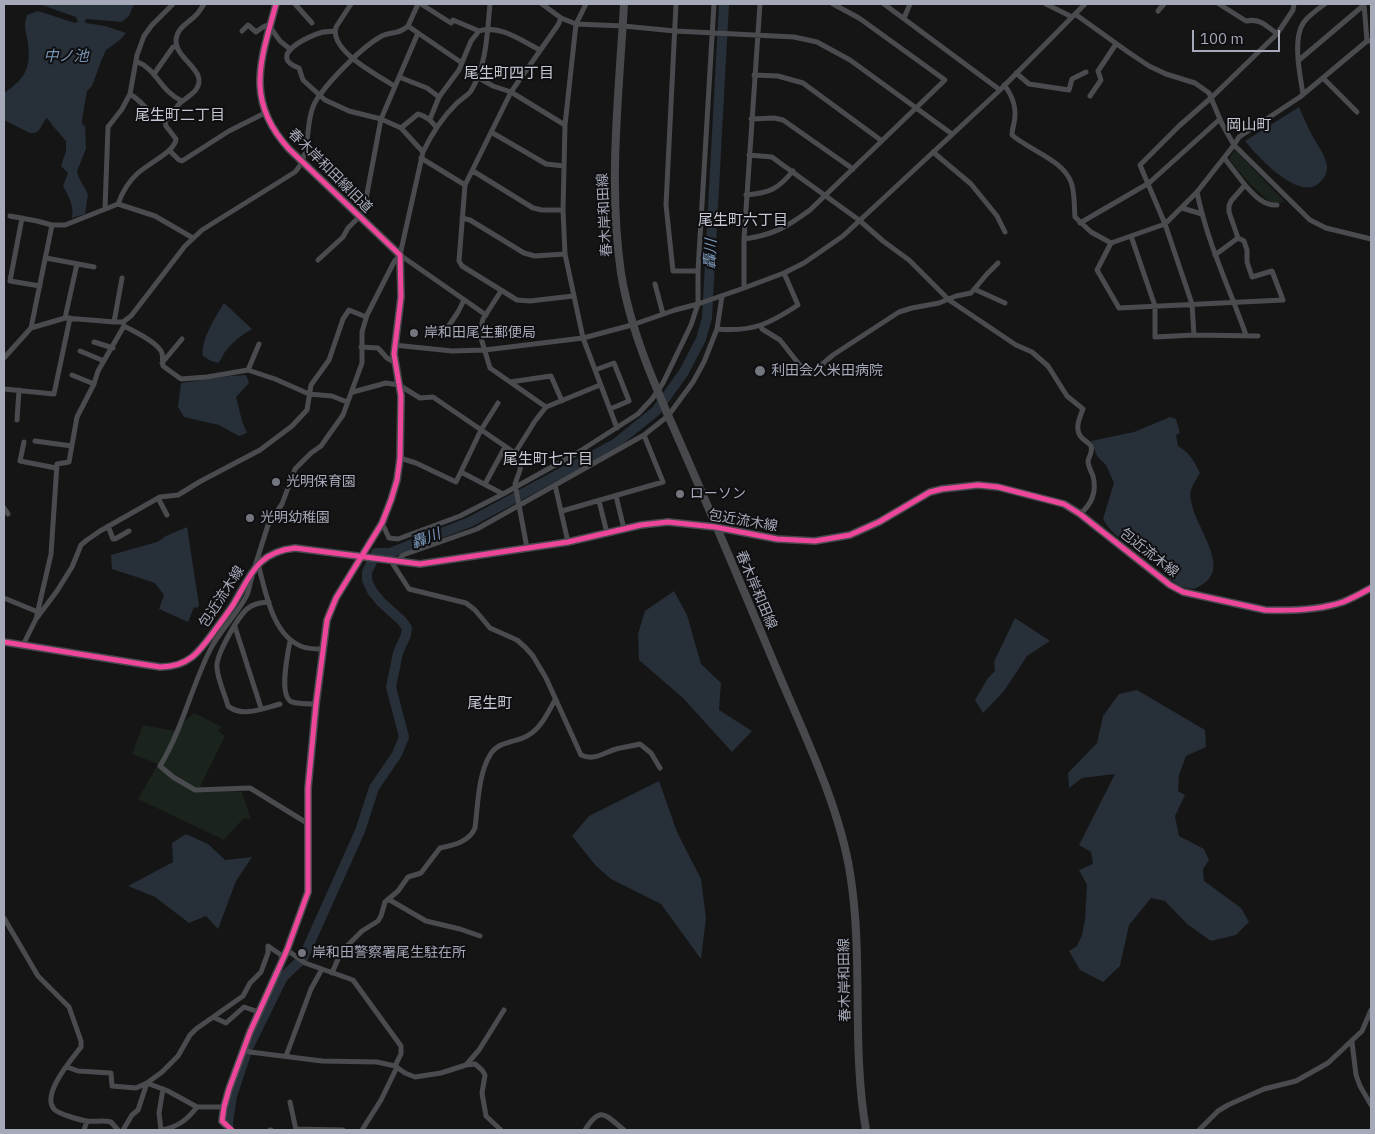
<!DOCTYPE html>
<meta charset="utf-8">
<style>
body{margin:0}
#map{position:relative;width:1375px;height:1134px;overflow:hidden;background:#151515;font-family:"IBM Plex Sans",sans-serif}
canvas{display:block}
.frame{position:absolute;inset:0;border:5px solid #a5a9b8;pointer-events:none}
.scale{position:absolute;left:1192px;top:30px;width:88px;height:22px;box-sizing:border-box;border:2px solid #a5a9b8;border-top:0;padding-left:6px;font-size:15px;line-height:18px;white-space:nowrap;color:#a5a9b8;-webkit-text-stroke:4px #0f0f11;paint-order:stroke}
</style>
<div id="map">
<canvas width="1375" height="1134"></canvas>
<div class="frame"></div>
<div class="scale">100 m</div>
</div>
<script>
const ctx = document.querySelector('canvas').getContext('2d');
ctx.lineJoin = 'round';
function fillPath(path, color) { ctx.fillStyle = color; ctx.fill(path, 'evenodd'); }
function stroke(path, color, width, dash) { ctx.strokeStyle = color; ctx.lineWidth = width; ctx.lineCap = dash ? 'butt' : 'round'; ctx.setLineDash(dash || []); ctx.stroke(path); }
function label(font, color, halo, rows, align = 'center') {
  ctx.font = font + ' "IBM Plex Sans","Noto Sans JP",sans-serif'; ctx.lineWidth = 4; ctx.setLineDash([]); ctx.textBaseline = 'middle'; ctx.strokeStyle = halo; ctx.fillStyle = color; for (const [text, x, y, turn = 0] of rows) {
    ctx.save(); ctx.translate(x, y); ctx.rotate((+turn || 0) * Math.PI / 180); ctx.textAlign = isNaN(turn) ? turn : align; if (halo) ctx.strokeText(text, 0, 0); ctx.fillText(text, 0, 0); ctx.restore();
  }
}
fillPath(new Path2D(`
 M1235,150L1285,202L1271,203L1247,181L1229,159Z
 M194,713L222,727L218,731L225,736L199,789L242,792L251,819L244,818L224,840L138,799L158,764L132,754L143,725L174,731Z`), '#1b231d');
fillPath(new Path2D(`
 M39,4H134L129,16L122,22L86,19L85,21L86,23L105,26L126,33L120,40L106,50L102,59L92,86L87,91L82,120V124L85,126L86,149L77,171L79,178L88,194L85,214L72,218C74,205 69,197 63,186L68,173L61,166L66,151V141L53,126L47,118C40,124 42,134 30,133L4,120V93C25,79 31,68 28,43C26,32 23,26 27,15L38,11L75,23L78,22L76,17Z
 M1299,107C1303,116 1307,126 1312,135C1318,146 1325,154 1327,166C1328,172 1324,179 1319,183C1299,202 1257,156 1245,141Z
 M224,303L252,329C242,335 232,342 225,352C222,356 222,359 218,363L211,361L203,356C200,341 216,316 224,303Z
 M246,375L249,383L236,397L242,421L247,433L239,436L219,425L184,417L178,407L181,383L230,376Z
 M1170,417L1176,419L1180,433L1176,435L1178,446C1190,453 1194,461 1200,473C1197,478 1193,484 1191,490C1185,516 1230,560 1207,581C1204,584 1198,587 1194,589L1182,587L1170,579C1168,570 1164,552 1154,549C1151,548 1149,549 1146,548C1127,545 1112,536 1103,519L1114,483L1106,465L1097,456L1091,441L1134,432Z
 M187,527L199,605L197,608L194,607L188,622L159,609L164,595L155,583L112,569L111,555L157,542L166,536Z
 M674,591L687,615L701,664L721,683L719,710L752,731L732,752L683,698L639,660L638,634L645,611Z
 M1015,618L1050,641L1027,656L1004,691L983,713L975,700L988,678L995,671L994,662Z
 M1137,690L1205,730L1206,747L1186,756L1179,775L1178,791L1185,795L1175,816L1179,836L1204,849L1209,860L1203,869L1204,881L1241,908L1249,922L1236,935L1211,941L1187,924L1165,901L1151,898L1129,925L1120,966L1103,982L1080,970L1069,951L1077,946L1082,935L1085,919L1087,885L1079,870L1093,864L1091,852L1079,845L1115,774L1082,778L1069,788L1068,773L1097,743L1103,716L1119,694Z
 M659,781L677,832L701,879L706,918L701,959L661,904L611,879L596,866L572,836L589,816Z
 M186,834L208,844L225,860L252,857L236,881L218,929L206,916L189,923L155,897L128,886L173,862L172,843Z`), '#272f38');
stroke(new Path2D(`
 M229,1130L228,1123L232,1096L248,1048L283,977L303,958L360,831L374,788L397,754L404,737L391,687L398,653L406,635L407,628L402,621L381,602L372,591L367,580V572L376,553H390L470,522L615,444L656,411L684,372L701,339L707,318L724,4`), '#272f38', 10);
stroke(new Path2D(`
 M295,4L312,23
 M351,4L336,27C329,51 378,75 394,86
 M421,4L451,23L453,20L479,31C499,24 522,41 540,50
 M542,4L561,18L576,24L623,26L675,31L794,37L817,42L850,60L952,134
 M586,4L576,24L565,125L563,210L565,254L583,338L617,428
 M676,4L666,205L673,271H698
 M884,4L1000,90
 M1046,4L1072,17
 M1219,4L1246,21C1260,18 1267,26 1277,34
 M1364,4L1367,41H1371
 M1158,11L1164,4
 M1075,14L1128,52L1149,66L1166,74L1195,83L1209,93L1222,124L1234,145L1197,192L1165,224L1111,243L1097,270L1119,308L1283,300L1272,271L1252,277L1247,262V250L1244,241L1238,238L1229,212V206L1231,201L1245,185L1225,159
 M561,18L558,25L511,92L465,185L459,261L462,266L517,300L530,301L573,296
 M904,18L910,4
 M270,27L280,41L290,49
 M242,31L248,25L256,32L263,27L270,24
 M418,33L462,63
 M1367,41L1300,97L1239,137L1234,145L1310,220L1326,228L1371,239
 M136,61C158,70 159,90 182,101
 M1298,61L1364,5
 M1016,73L1029,84L1069,90L1072,79L1086,72
 M154,74L173,47H177
 M754,75L778,76L803,83L882,141
 M399,77L427,88L439,97
 M477,77L493,86L511,92L565,125
 M1323,78L1357,112
 M1004,85C1013,96 1017,110 1014,123C1013,128 1012,131 1012,135C1029,150 1063,160 1071,182C1075,193 1074,206 1075,217L1091,232L1111,243
 M1303,94C1300,75 1292,38 1304,22C1309,15 1318,9 1325,4
 M1090,96L1101,80L1098,71L1116,44
 M430,119L439,97L459,70L471,41L479,31
 M751,119L774,118L783,120L853,169
 M165,121C172,117 174,109 180,103C185,99 190,96 195,91C211,71 175,60 176,40C177,27 189,23 197,14C200,11 202,7 204,4
 M401,128L418,114C426,116 431,120 436,127
 M491,132L546,164L564,166
 M169,150L179,160L182,161L229,131L265,113
 M423,152C432,133 441,119 456,104C461,99 467,96 471,91C487,64 487,34 490,4
 M933,152L971,184L997,216L1005,232
 M749,155L772,157L780,163L859,220L883,241L909,260L949,300L1016,345L1032,352L1048,366L1067,396L1083,409C1079,419 1074,430 1082,438C1085,441 1089,443 1091,446C1093,452 1089,456 1088,461C1088,466 1091,471 1093,476C1097,492 1092,504 1080,514
 M421,158L465,185
 M473,171L533,208L542,210H563
 M1245,185C1253,194 1263,206 1277,205
 M1197,192C1207,242 1229,287 1246,335
 M746,195C770,193 778,189 793,171
 M118,204C122,193 128,182 137,174C147,164 175,152 176,139L166,126L165,121C153,118 142,101 130,94
 M1182,208L1202,214
 M105,209L108,127L122,109L130,94L137,55L144,36L152,25L173,4
 M10,216L37,221L52,225H65L118,204L155,216L193,238
 M361,217L366,199L381,119L418,33L408,26L418,4
 M22,218L10,281L40,286
 M462,218L470,220L524,253L535,256L565,254
 M1080,223L1149,183L1220,119
 M1131,236L1155,306V337L1194,335L1258,336
 M744,239C773,235 787,227 810,210L945,80L859,18L833,4
 M400,255L486,315
 M1215,255L1238,238
 M46,258L94,267
 M318,260L343,237L348,228L360,216
 M655,284L663,314
 M744,288V239L760,4
 M974,289L1005,303
 M501,291L483,319L481,327V338L490,368L546,407
 M65,318L77,264
 M114,322L122,278
 M124,326C133,331 158,342 162,353C163,357 162,362 163,366L181,379L207,377L248,370L275,379L309,394L332,396L347,402
 M761,326L762,329L780,340L802,368L812,373L833,355L899,312L912,308L939,303L956,296L971,293L987,274L998,263
 M448,327L458,312L464,300
 M31,328L52,225
 M717,329C753,332 769,324 798,305L784,273
 M1194,335L1192,304L1165,224L1140,165L1179,126L1212,97L1277,34L1293,10L1294,4
 M94,342L113,348
 M394,345L452,351L485,350L583,338L632,325L675,310L698,304L744,288L784,273L804,263L843,236L1000,90L1085,4
 M361,347L378,348L387,358L394,362
 M80,351L104,361
 M4,358L31,328L65,318L115,322H123L131,316L185,246L202,230L295,172C314,152 302,118 319,96C332,78 361,48 380,37C390,31 399,35 408,26
 M162,363L182,339
 M248,370L259,344
 M595,370L614,363L629,401L610,409
 M72,375L94,384
 M510,382L551,376L562,401
 M4,389L54,394L70,318
 M353,392L386,383L399,385L420,398L433,397L515,453L521,462L520,470L515,484L527,548
 M17,420L19,390
 M35,441L72,446
 M24,442L20,461L56,468
 M515,453L535,421L546,407L600,385
 M400,458L416,463L456,482L481,430L498,403
 M461,472L503,494
 M485,484L505,447
 M555,485L568,542
 M616,496L624,529
 M158,498L167,515
 M599,501L607,533
 M4,508L8,514
 M562,511L663,482L644,435
 M382,523L389,538L398,539L460,516L503,494L577,453L638,414L652,399L663,383L691,325L698,304V271L714,4
 M108,526L113,539H115L129,531
 M391,561L409,589L466,603L475,610L490,628L517,640L525,647L533,656L546,678L581,755C594,761 603,753 616,749C624,747 632,746 640,744L651,753L660,768
 M397,562L403,555L477,529L644,435L668,416L693,382L704,362L717,329L722,296
 M258,564C266,592 272,636 303,647C309,649 316,649 322,649
 M255,566L268,525L282,504L295,469L311,453L321,446L343,415L362,363V332L367,315L394,262L400,255L423,152L401,128L381,119L349,111L325,100L303,80L299,68C266,56 308,36 323,32C327,32 331,31 335,31
 M252,577C250,583 249,590 247,595C237,615 220,630 210,650C191,688 182,730 160,766L173,777L195,790L250,788L307,823
 M4,598L38,612
 M269,602C261,603 254,603 247,609C238,617 215,656 217,668C218,681 225,694 228,706C242,718 264,708 280,704
 M36,619L57,591L72,567L81,545L87,540L100,531L160,497L178,495L201,481L260,450L292,426L307,410L311,385L329,360L343,319L349,310L366,317
 M235,627L261,708
 M290,641C288,653 278,697 292,702C299,704 309,704 316,704
 M23,645L36,619L51,554L57,464L69,462L77,417L94,384L98,371L124,326L123,322
 M388,899L426,921L460,929L480,936
 M4,918L38,976L69,1007L81,1041V1047C72,1059 41,1094 54,1109C58,1114 80,1120 87,1121C95,1122 103,1120 111,1122L118,1130
 M287,950L305,963L353,980L401,1046V1054L395,1066
 M332,973L341,952L362,931L378,921L381,916L385,902L398,891L408,877L421,873L440,848C454,845 469,842 475,828C478,805 478,775 490,755C498,741 514,743 527,736C541,729 548,712 555,700
 M213,1017L226,1023L244,1007L259,1012
 M1352,1042L1356,1075L1360,1086L1371,1105
 M243,1049L250,1052L322,1061L377,1062L395,1066L405,1073L415,1077L441,1073L466,1065L479,1050L504,1010
 M286,1056L311,989L322,969
 M466,1065L475,1064L482,1070L485,1075L482,1093L486,1116L501,1130
 M67,1067L78,1071L111,1073L112,1086L136,1088L147,1083L168,1091L197,1107H224
 M163,1089L159,1113L161,1130C178,1127 187,1120 197,1107
 M290,1102L296,1130
 M225,1124L232,1130
 M296,1129L343,1130
 M84,1130L87,1121
 M123,1130L132,1115L138,1110L147,1083L162,1072L178,1056L190,1035L196,1029L243,996L250,983L261,972L268,953V946L284,957
 M270,1130H271
 M362,1130L381,1100L397,1067
 M585,1130C601,1104 606,1116 624,1130
 M1199,1130L1218,1111L1228,1105L1264,1089L1296,1081L1328,1063L1362,1031L1371,1010`), '#494b4e', 5);
stroke(new Path2D(`
 M624,4C619,93 608,184 621,273C627,310 639,346 654,382
 M667,413C706,500 743,589 780,677C806,738 840,809 850,873C864,958 851,1045 866,1130
 M4,642L160,667C189,667 199,652 215,630C221,622 227,614 233,605C250,577 256,552 295,548L420,564L568,542L641,525L668,522L715,527L777,539L815,541L850,535L879,522L930,492L942,489L978,485L998,487L1064,504L1080,514L1170,585L1183,592L1265,610C1289,611 1319,610 1343,602C1353,598 1362,593 1371,588
 M225,1124L222,1121L224,1107L229,1089L250,1032L287,950L308,892V788L316,704L327,620L336,598L382,523L391,500L397,480L400,458L401,396L394,354L401,297L400,255L289,149C244,100 261,60 276,4`), '#48494d', 8);
stroke(new Path2D(`
 M654,382L667,413`), '#48494d', 8);
stroke(new Path2D(`
 M4,642L160,667C189,667 199,652 215,630C221,622 227,614 233,605C250,577 256,552 295,548L420,564L568,542L641,525L668,522L715,527L777,539L815,541L850,535L879,522L930,492L942,489L978,485L998,487L1064,504L1080,514L1170,585L1183,592L1265,610C1289,611 1319,610 1343,602C1353,598 1362,593 1371,588
 M232,1130L222,1121L224,1107L229,1089L250,1032L287,950L308,892V788L316,704L327,620L336,598L382,523L391,500L397,480L400,458L401,396L394,354L401,297L400,255L289,149C244,100 261,60 276,4`), '#ed469a', 5);
for (const [x, y, r, color] of [
 [414,333,5,"#73757f"],
 [760,371,6,"#73757f"],
 [276,482,5,"#73757f"],
 [680,494,5,"#73757f"],
 [250,518,5,"#73757f"],
 [302,953,5,"#73757f"]
]) { const dot = new Path2D(); dot.arc(x, y, r, 0, 2 * Math.PI); ctx.fillStyle = color; ctx.fill(dot); stroke(dot, '#0f0f11', 2); }
label('14px', '#a5a9b8', '#0f0f11', [
 ["春木岸和田線旧道",330,171,45],
 ["春木岸和田線",605,215,-93],
 ["包近流木線",743,521,10],
 ["包近流木線",1149,553,38],
 ["春木岸和田線",756,590,67],
 ["包近流木線",222,597,-57],
 ["春木岸和田線",845,980,-91]
]);
label('14px', '#a5a9b8', '#0f0f11', [
 ["岸和田尾生郵便局",424,333],
 ["利田会久米田病院",771,371],
 ["光明保育園",286,482],
 ["ローソン",690,494],
 ["光明幼稚園",260,518],
 ["岸和田警察署尾生駐在所",312,953]
], 'left');
label('italic 15px', '#7895b6', '#0f0f11', [
 ["中ノ池",66,57],
 ["轟川",711,254,-87],
 ["轟川",426,539,-21]
]);
label('15px', '#c6c9d4', '#0f0f11', [
 ["尾生町四丁目",509,74],
 ["尾生町二丁目",180,116],
 ["岡山町",1249,126],
 ["尾生町六丁目",743,221],
 ["尾生町七丁目",548,460],
 ["尾生町",490,704]
]);
</script>
